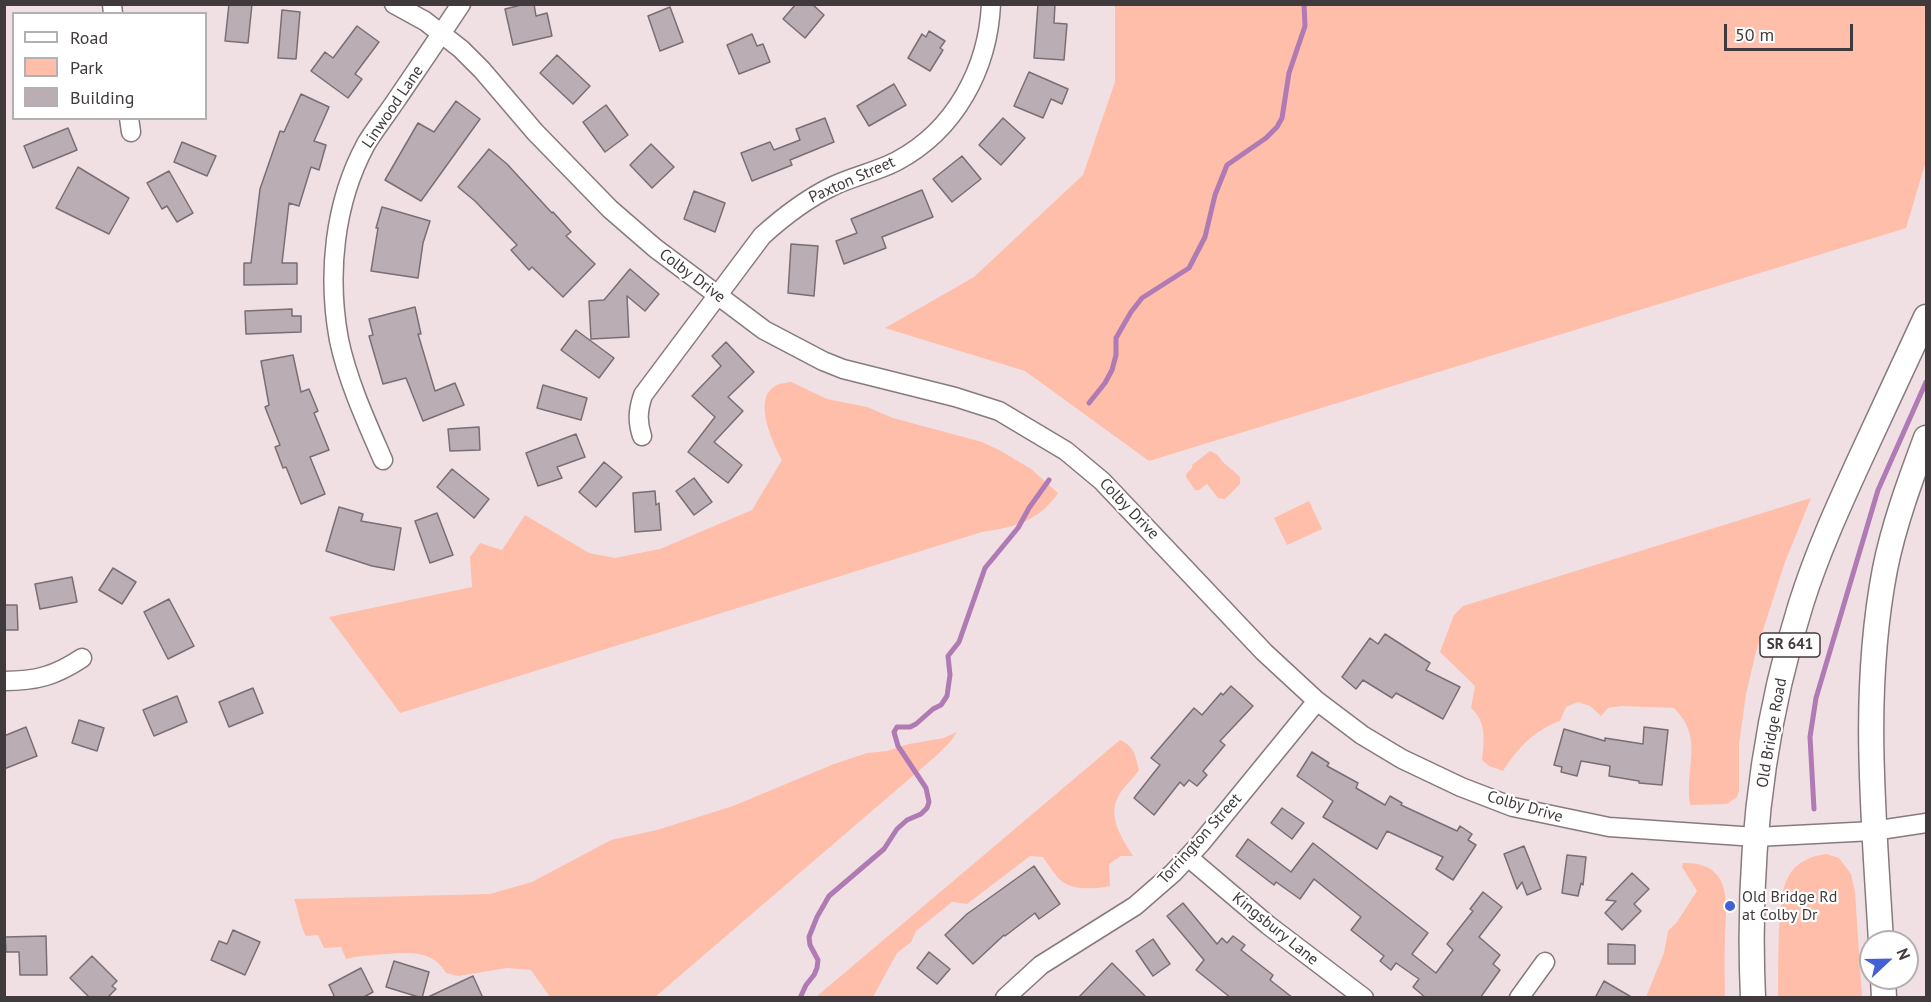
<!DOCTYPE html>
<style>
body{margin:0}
#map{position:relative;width:1931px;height:1002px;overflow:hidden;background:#f0e0e3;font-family:"PT Sans",sans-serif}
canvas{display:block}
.frame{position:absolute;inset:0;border:6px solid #403a3c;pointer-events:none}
.legend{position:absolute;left:12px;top:12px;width:195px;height:108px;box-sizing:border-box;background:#fff;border:2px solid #b3b0b1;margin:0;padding:8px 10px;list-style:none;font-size:18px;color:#403a3c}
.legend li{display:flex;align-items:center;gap:12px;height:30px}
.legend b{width:30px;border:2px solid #b3b0b1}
.north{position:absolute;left:1859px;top:930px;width:60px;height:60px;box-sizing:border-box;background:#fff;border:2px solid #b3b0b1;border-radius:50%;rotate:68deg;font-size:16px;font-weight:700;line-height:24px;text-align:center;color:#403a3c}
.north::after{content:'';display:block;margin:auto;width:21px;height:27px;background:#4161d4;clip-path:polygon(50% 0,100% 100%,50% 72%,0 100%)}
.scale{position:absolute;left:1724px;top:24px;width:129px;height:27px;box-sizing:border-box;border:3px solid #403a3c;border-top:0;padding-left:8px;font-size:18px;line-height:21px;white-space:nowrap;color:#403a3c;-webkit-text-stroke:4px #fff;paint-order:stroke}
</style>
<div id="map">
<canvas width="1931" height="1002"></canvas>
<div class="frame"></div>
<ul class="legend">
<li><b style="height:8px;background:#fff"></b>Road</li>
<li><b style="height:16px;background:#febea9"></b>Park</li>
<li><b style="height:16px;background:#baadb4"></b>Building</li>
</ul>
<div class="north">N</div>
<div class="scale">50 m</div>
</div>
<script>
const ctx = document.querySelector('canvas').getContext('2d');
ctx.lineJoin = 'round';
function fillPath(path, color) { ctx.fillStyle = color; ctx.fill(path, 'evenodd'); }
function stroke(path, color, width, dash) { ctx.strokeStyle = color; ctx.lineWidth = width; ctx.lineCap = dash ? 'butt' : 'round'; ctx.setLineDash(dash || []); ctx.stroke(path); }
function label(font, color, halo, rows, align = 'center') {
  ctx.font = font + ' "PT Sans",sans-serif'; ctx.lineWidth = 4.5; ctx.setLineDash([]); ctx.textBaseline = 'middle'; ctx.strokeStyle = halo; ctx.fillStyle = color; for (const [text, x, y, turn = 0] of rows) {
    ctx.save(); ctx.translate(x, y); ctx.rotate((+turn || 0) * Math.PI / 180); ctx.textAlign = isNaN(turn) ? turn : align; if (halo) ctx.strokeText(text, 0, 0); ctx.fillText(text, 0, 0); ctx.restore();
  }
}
fillPath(new Path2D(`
 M1115,5H1926V161L1906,228L1149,461L1025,371L885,328L974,277L1083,175L1115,82Z
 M791,382L827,399L867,407L893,418L982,442L1001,451L1031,469L1058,493C1039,521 1015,527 982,532L400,713L329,617L472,587L470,557L480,543L502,550L525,515L589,553L615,558L660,549L752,510L782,460C773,443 751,397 777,385C781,383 787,383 791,382Z
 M1210,451C1221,456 1218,457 1225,464C1230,468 1235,472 1240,477V484L1225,499L1218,498L1207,484L1199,490H1195L1186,477V474L1192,468V465Z
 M1811,498L1785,562L1756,652L1746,694L1739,744V791L1737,797L1727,804L1690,805C1684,769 1705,738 1674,708L1622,706L1608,708L1601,716L1590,706L1578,702L1566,707L1560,721C1534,730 1518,748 1503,771L1489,766L1482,760C1484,741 1487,722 1471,708L1475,686L1440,652L1454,615L1463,606Z
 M1309,501L1322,529L1287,545L1274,518Z
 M957,732L951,741L936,756L655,997H550L531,970L507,968L458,976L446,973C434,951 410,952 388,954C374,955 361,955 346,959L341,947L324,948L318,935L306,936C299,924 299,911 294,899L490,894L532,882L611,840L657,830L733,806L834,764L867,753L887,751L909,744L944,738Z
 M1120,740C1135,747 1135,755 1139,770C1133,779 1122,788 1118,797C1107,817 1123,840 1133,856H1121L1109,864L1110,886C1095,889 1073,891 1060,880C1054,874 1048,864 1043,857L1030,856L967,904L952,902L916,931L911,942L897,953L873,997H816Z
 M1826,854L1839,858L1851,874L1855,892L1862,997H1778C1779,971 1776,898 1788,877C1796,862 1811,856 1826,854Z
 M1683,863C1735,862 1726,906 1725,942C1724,960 1725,979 1725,997H1646L1664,953L1668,931L1677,922L1697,891L1682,867Z`), '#febea9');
stroke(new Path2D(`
 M1089,403L1105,383L1112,370L1116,355V338L1131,312L1142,298L1189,268L1205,237L1215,195L1227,165L1266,138L1277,127L1282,118L1289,73L1305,26L1304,4
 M1814,809L1810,737L1816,698L1878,490L1926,382
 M800,998L806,985L814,975L817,968L818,960L810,945L809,937L817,917L829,896L884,849L897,829L907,820L921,814L927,808L929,802L926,788L898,746L894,732L897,727H910L916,724L933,709L941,705L947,696L950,675L948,656L959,642L985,568L1018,528L1029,508L1049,480`), '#b07bb4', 5);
const building = new Path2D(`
 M229,4H252L248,43L225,41Z
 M525,4H534L536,16L547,13L552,36L513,45L505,9Z
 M796,4H812L824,15L805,38L783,19Z
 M1038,4H1055L1054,23L1067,24L1064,60L1034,58Z
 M670,7L683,42L660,51L648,16Z
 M282,10L300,12L296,59L278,58Z
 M357,26L379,42L355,74L362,79L348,98L311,71L325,52L333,58Z
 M929,31L945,41L940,48L943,50L930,71L908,58L922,34L926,37Z
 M752,34L757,46L763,44L770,62L739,74L727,45Z
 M557,55L590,86L573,104L540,73Z
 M1029,72L1068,89L1062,104L1051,99L1043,118L1014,106Z
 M894,84L906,105L869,126L857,106Z
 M301,94L329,107L314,141L326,145L319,170L311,167L299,206L289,203L282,263H297V284L244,285V263H251L260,189L280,131L284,132Z
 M456,101L480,119L421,201L385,180L418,123L434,132Z
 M606,105L628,135L605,152L583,122Z
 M825,118L834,142L790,160L792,165L752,181L741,153L770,142L774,150L800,140L796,129Z
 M1003,118L1025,138L1001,165L979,145Z
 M68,128L77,150L33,168L24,146Z
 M182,142L216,156L207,176L174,162Z
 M651,144L674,167L652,188L630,165Z
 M489,149L507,164L552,213L553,212L571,232L566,236L595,264L563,297L532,267L529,270L511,250L517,245L475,201L458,187Z
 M962,156L981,179L952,202L933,179Z
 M78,167L129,198L109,234L56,208Z
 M169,171L193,213L177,222L167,206L162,209L147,183Z
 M922,190L933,217L882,237L886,248L844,264L836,241L857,233L851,219Z
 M694,191L725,203L715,232L684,219Z
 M382,207L430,221L423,243L418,278L371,271L378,228H376Z
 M791,244L818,246L814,296L788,293Z
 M630,269L659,294L645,311L627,296L629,337L591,339L589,301L604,300Z
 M415,307L421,334H418L435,391L455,383L464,405L423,421L406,378L383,384L369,336L373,335L369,319Z
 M292,309V316H301V332L246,334L245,311Z
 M576,330L614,358L599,378L561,350Z
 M726,342L754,372L728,397L743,411L714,442L742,465L728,483L688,452L715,417L692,396L721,366L712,356Z
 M293,355L301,392L309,389L318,411L314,413L329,450L310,457L325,494L301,504L286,467L283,468L275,447L280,445L265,407L269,405L261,361Z
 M543,385L587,398L581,420L537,408Z
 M479,427L480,450L450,451L448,429Z
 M576,434L585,457L557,467L562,478L538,486L526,453Z
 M604,462L622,477L596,507L579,492Z
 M452,469L489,499L474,518L437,487Z
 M694,478L712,502L694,515L676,491Z
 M655,491L656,505L659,503L661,530L635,532L633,493Z
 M339,507L363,514L361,521L401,528L394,570L372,566L326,551Z
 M437,513L453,555L430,563L415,521Z
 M113,568L136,582L122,604L99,590Z
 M72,577L77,602L40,609L35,584Z
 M169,599L194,646L168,659L144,612Z
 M4,605H17L18,630H4Z
 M1385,634L1430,663L1426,670L1460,687L1443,719L1396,693L1392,698L1363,680L1356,689L1342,677L1370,638L1378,644Z
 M1231,686L1253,706L1220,741L1225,745L1203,771L1207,775L1197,786L1189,780L1184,786L1180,782L1154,815L1134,798L1160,765L1151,758L1194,708L1202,715L1221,693L1223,695Z
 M253,688L263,713L229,727L219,702Z
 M177,696L187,722L154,736L143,710Z
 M79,720L104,728L97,751L72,743Z
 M26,727L37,756L4,769V736Z
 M1644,727L1668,730L1662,785L1639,783V781L1609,776L1610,766L1581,761L1577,776L1561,772L1562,767L1554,765L1564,729L1605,741V738L1643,744Z
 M1312,752L1329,763L1327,766L1358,783L1356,788L1385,805L1390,796L1402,803L1401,805L1457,831L1460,826L1472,834L1468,840L1476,845L1453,880L1436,869L1443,857L1387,831L1377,849L1323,817L1333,801L1297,776Z
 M1282,808L1304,823L1292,839L1271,823Z
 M1248,839L1291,872L1313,843L1428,933L1412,954L1436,973L1453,950L1447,944L1473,911L1470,909L1483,892L1502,907L1479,937L1500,955L1493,964L1500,970L1480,998H1426L1413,987L1419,979L1396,963L1391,970L1380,961L1384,956L1351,930L1361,917L1314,879L1300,899L1276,882L1274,885L1236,856Z
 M1524,846L1541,889L1527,895L1522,882L1517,889L1504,854Z
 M1567,855L1586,857L1583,885L1581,883L1578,896L1562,893Z
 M1034,866L1060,904L1039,919L1035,913L1005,936L1004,935L973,964L945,935L967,914Z
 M1632,873L1649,889L1634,904L1641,911L1622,930L1605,913L1616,901L1606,900Z
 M1183,903L1217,944L1222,938L1227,943L1233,936L1245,945L1241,950L1273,975L1270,980L1293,998H1231L1196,970L1204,960L1167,916Z
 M233,930L260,942L245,975L211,960L219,941L227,944Z
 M46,936L47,975H20L19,952H6L5,937Z
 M1153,939L1170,964L1153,976L1136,951Z
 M1608,944L1635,945V964H1608Z
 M929,952L950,969L937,984L917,968Z
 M92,956L117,981L112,986L116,989L107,998H90L70,978Z
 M394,961L429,972L422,998L386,987Z
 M1112,963L1147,998H1078Z
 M361,968L373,992L362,998H335L329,985Z
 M473,976L483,998H426Z
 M1604,981L1633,998H1595Z`);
fillPath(building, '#baadb4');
stroke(building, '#7a6e75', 1.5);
const minor = new Path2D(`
 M112,4L113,14
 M394,4L425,21L461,49L482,70L535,132L610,209L655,248L764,330L823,361L843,369L955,397L999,411L1066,451L1102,481L1264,652L1317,701L1362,735L1402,759L1461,787L1513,807L1609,827L1756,837L1873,831L1926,823
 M129,118L131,132
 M642,436C637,421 638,410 643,395L762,236C784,216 806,199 833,186C854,176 876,172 897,161C955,130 988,69 991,4
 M383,460C366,421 348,382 339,340C327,275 334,203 366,144C375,129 387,114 397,99C418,68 440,36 461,4
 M4,681C36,681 55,676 82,658
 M1188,857L1268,925L1364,998
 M1005,998L1041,965L1135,906L1173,873L1201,843L1317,701
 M1519,998L1545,962`);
const major = new Path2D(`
 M1881,942C1874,817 1861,694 1885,569C1894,524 1910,481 1926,438
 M1883,978L1884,998
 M1753,998C1747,865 1761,730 1801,604C1817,553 1839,505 1861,457C1883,410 1904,364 1926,317`);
stroke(minor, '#877a7d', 21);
stroke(major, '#877a7d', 27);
stroke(minor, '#fff', 18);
stroke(major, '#fff', 24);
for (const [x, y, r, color] of [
 [1730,906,6,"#4161d4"]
]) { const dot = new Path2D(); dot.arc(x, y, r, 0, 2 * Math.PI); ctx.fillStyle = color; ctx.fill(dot); stroke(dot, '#fff', 2); }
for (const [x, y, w] of [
 [1790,645,60]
]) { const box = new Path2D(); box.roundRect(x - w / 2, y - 12, w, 24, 4.5); ctx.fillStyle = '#fff'; ctx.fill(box); stroke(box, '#403a3c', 1.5); }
label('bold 15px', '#403a3c', null, [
 ["SR 641",1790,645]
]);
label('16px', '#403a3c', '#fff', [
 ["Linwood Lane",393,107,-56],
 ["Paxton Street",852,180,-24],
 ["Colby Drive",692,276,37],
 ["Colby Drive",1129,509,46],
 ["Old Bridge Road",1772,733,-80],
 ["Colby Drive",1525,807,16],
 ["Torrington Street",1200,839,-48],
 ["Kingsbury Lane",1275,929,39]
]);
label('16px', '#403a3c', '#fff', [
 ["Old Bridge Rd",1742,897],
 ["at Colby Dr",1742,915]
], 'left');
</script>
